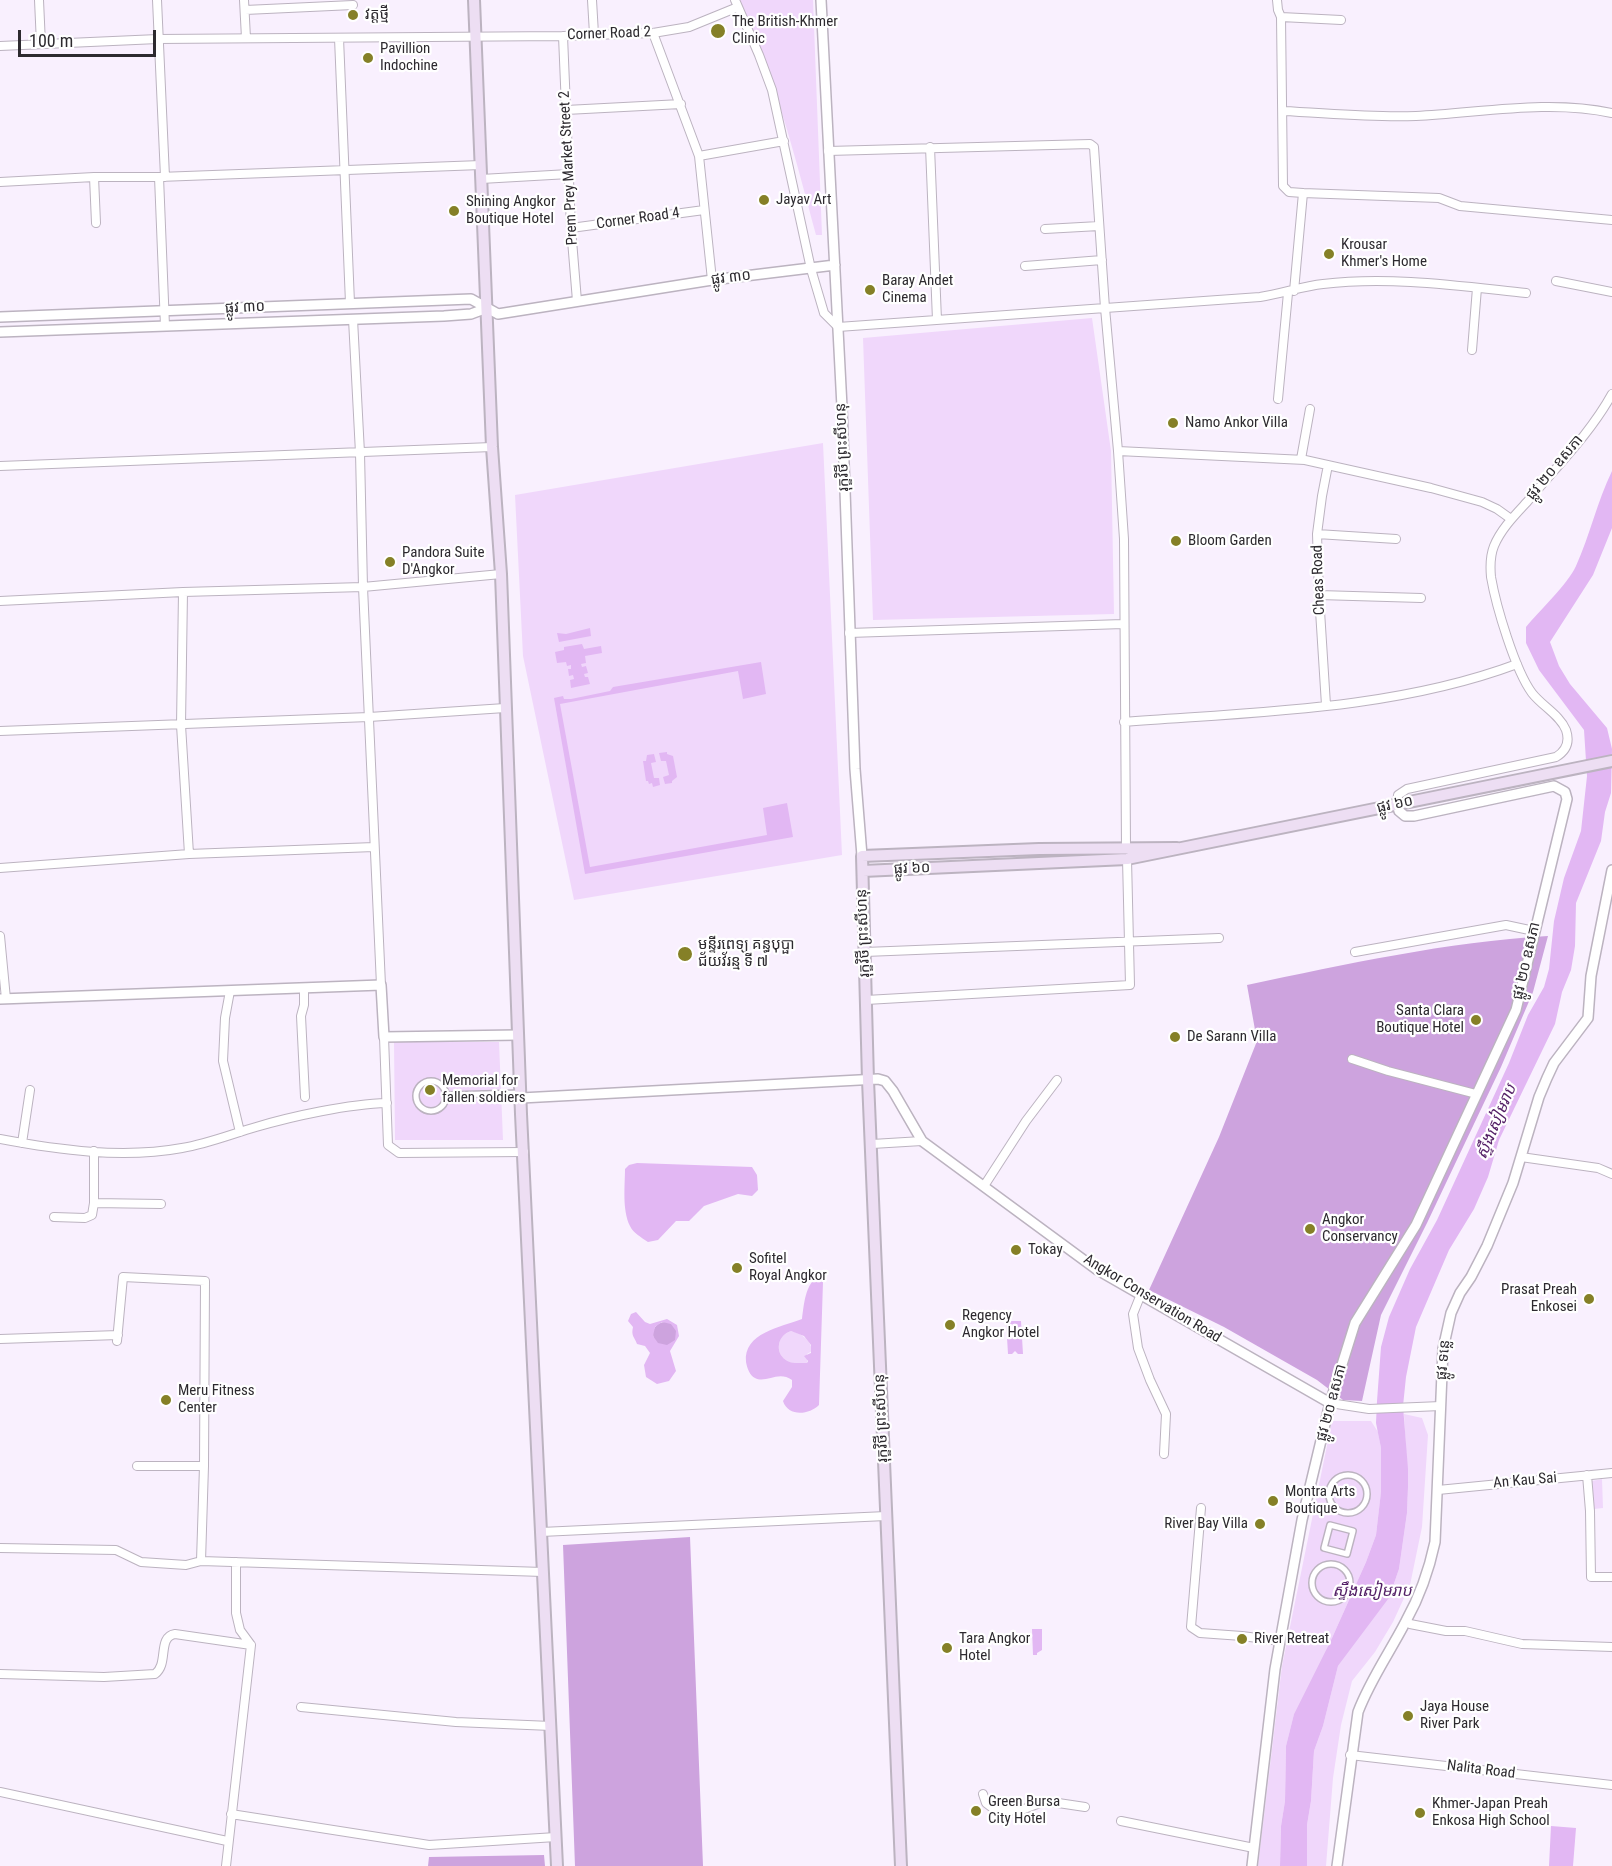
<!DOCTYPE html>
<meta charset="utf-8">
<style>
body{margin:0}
#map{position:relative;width:1612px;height:1866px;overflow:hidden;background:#f9f0fe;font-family:"Roboto Condensed",sans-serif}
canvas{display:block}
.scale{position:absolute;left:18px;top:30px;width:138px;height:27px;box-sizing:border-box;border:3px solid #2d2a2f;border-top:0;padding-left:8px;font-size:18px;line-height:21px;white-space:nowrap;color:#2d2a2f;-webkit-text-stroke:4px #fff;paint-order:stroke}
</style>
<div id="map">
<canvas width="1612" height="1866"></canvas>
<div class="scale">100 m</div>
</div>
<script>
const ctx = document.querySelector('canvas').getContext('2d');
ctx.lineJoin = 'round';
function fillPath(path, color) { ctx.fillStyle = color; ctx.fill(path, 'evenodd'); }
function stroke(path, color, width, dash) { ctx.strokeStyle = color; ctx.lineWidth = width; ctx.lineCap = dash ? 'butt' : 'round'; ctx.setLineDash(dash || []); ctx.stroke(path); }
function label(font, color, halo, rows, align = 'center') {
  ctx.font = font + ' "Roboto Condensed","Noto Sans Khmer",sans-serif'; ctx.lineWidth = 4.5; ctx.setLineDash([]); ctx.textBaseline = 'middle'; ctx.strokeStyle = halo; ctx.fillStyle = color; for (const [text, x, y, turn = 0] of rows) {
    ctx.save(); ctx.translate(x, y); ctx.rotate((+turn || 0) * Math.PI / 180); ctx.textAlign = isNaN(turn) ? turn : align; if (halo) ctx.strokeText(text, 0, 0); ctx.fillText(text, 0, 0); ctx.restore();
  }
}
fillPath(new Path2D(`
 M740,0H813L822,235H816C795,156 774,75 740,0Z
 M1092,318L1111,451L1114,614L873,620L863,338Z
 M823,443L842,855L574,900L523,656L515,495Z
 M394,1042H499L503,1140H395Z
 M791,1331C801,1333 811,1340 812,1351L807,1354V1363C801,1363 791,1364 786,1360C774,1352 778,1335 791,1331Z
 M1404,1414L1422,1418L1428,1435L1422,1527L1410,1585L1393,1622L1375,1652L1352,1681L1341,1725L1333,1778L1326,1866H1307V1825L1311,1801L1314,1751L1323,1726L1338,1666L1389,1598L1399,1569L1407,1513L1408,1487Z
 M1332,1421H1371L1378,1432L1381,1448V1493L1376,1535L1366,1562L1332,1638L1294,1714L1286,1746L1285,1801L1281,1826L1280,1866H1258L1282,1666Z
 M1602,1479L1603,1508L1594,1509L1592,1481Z`), '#f0d7fb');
fillPath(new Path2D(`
 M1548,936L1533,992L1501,1067L1427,1223L1381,1315L1362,1401L1343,1400L1317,1380L1224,1327L1149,1290L1219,1137L1257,1041L1247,985C1347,964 1446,942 1548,936Z
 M653 1334a12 12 0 1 1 24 0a12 12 0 1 1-24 0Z
 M690,1537L703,1866H575L563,1545Z
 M544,1855L545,1866H428L429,1857Z`), '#cda3de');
fillPath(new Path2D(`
 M1612,471V528L1593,575L1550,642L1559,666L1570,684L1607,728L1612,749L1611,793L1605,812L1601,841L1576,903L1575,946L1571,970L1562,992L1555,1024L1499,1140L1488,1177L1474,1209L1449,1250L1416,1327L1406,1377L1403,1406L1408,1469V1487L1407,1513L1399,1569L1389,1598L1338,1666L1323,1726L1314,1751L1311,1801L1307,1825V1866H1280L1281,1826L1285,1801L1286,1746L1294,1714L1332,1638L1366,1562L1376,1535L1381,1492V1448L1376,1423L1377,1401L1381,1347L1389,1317L1410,1269L1437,1220L1509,1063L1528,1015L1544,987L1549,969L1554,921L1564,878L1581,831L1587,776L1584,730L1539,670L1526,643V627C1540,610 1567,585 1576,566C1590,535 1597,502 1612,471Z
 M590,628L591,636L559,642L557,633L566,634Z
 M582,644L584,649L601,646L602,653L585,656L586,663L581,664L582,667L586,666L588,673L584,674L585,677H588L590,684L571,688L570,680L574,679L573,675L569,676L568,669H571V665L567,666L566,662L557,663L555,652L564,650V647Z
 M761,662L766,694L743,699L738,671L560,704L590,867L767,835L763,808L787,803L793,837L585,874L554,698L563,696L564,699H571L610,691L613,687Z
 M667,752V754L673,756L677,777L672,781V783L665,784L663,777L669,775L666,761H661L659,753Z
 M654,754L656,762L651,763L654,778H659L660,785L653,787L652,783L649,784L648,781H646L643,761H646L647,755Z
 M637,1163L752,1167L757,1175L758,1190L752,1196L738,1194L704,1206L689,1221H676L658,1240L648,1242C641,1237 633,1233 630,1226C622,1210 625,1186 625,1169L629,1165Z
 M818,1277L823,1282L819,1405C809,1415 788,1417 783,1401L792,1387V1380C778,1370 766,1384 755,1378C750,1376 747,1368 746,1362C743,1333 781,1327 802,1319C804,1305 805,1284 818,1277ZM791,1331L804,1336L811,1345V1353L804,1356L808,1361L807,1363C801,1363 791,1364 786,1360C774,1352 778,1335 791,1331Z
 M636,1312L645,1322L650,1324L667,1319L677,1325L679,1336L670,1351L676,1371L669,1381L657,1384L646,1377L644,1365L650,1353L645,1346L637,1344C634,1336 631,1336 633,1327L628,1321L631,1314ZM662,1322L671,1324L676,1331L675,1340L667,1345L658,1343L653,1336L655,1327Z
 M1006,1321H1021L1023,1354H1018L1015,1351L1012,1354H1008Z
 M1032,1629H1042V1650L1037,1653V1655H1033Z
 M1551,1826L1576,1828L1573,1866H1549Z`), '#e2b7f3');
const pedestrian = new Path2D(`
 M416 1096a15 15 0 1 1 30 0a15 15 0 1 1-30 0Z
 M447,1095L521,1093
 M1329 1494a19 19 0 1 1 38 0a19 19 0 1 1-38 0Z
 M1330,1525L1353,1531L1347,1554L1324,1548Z
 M1312 1583a19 19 0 1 1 38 0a19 19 0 1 1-38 0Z`);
const minor = new Path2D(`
 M39,0L41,44
 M157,0L165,177
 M244,0L246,38
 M592,0L594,34
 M735,0L759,55L772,90L811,269L824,313L838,327L1260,297C1281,294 1303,286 1323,284C1390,276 1459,286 1526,293
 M1277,0L1278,10L1281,17L1283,186L1289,192L1303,193L1294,291
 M245,10L353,5
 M1281,17L1341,20
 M653,33L699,156L712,280
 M563,36L571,228L577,301
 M339,38L350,303
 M0,46L158,39L563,36L653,33L689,27L738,7
 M566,110L681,104
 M1283,111C1327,113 1372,118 1416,116C1480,113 1548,99 1612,113
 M930,147L937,320
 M828,151L1090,144L1094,147L1105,308L1118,451L1124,539L1126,848
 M699,156L784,141
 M94,177L96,223
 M159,177L165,326
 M481,179L569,174
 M0,182L94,177H159L481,165
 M1303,193L1439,198L1460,206L1612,220
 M571,228L704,210
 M1045,229L1099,226
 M1025,266L1102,260
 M1556,281L1612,292
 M353,319L360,453L363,587L381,985
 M1472,350L1477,288
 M1278,399L1288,293
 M1118,451L1305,460L1431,488L1482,502L1497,509L1511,519
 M1301,459L1310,409
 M0,466L492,447
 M1317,534L1322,496L1328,465
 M183,592L181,725L189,854
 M1319,595L1421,598
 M0,601L183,592L363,587L501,574
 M849,633L1123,624
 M1326,705L1319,595L1317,534L1396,539
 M1124,722C1254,712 1394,710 1517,664
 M0,731L369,717L505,708
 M1397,804L1398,795L1407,789L1556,757C1566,751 1570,742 1566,730C1560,715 1542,706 1532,693C1515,670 1496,606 1491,577C1490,566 1490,556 1494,546C1501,529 1515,515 1527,502C1556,467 1590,434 1612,394
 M0,868L189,854L374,847
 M0,936L6,999
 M865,952L1219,938
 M1355,952L1506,925L1534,931
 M304,989V1005L301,1016L305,1097
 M230,991L225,1018L223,1061L240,1132
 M866,1000L1130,985L1127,859
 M384,1037L388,1145L399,1153L524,1152
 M1352,1059L1388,1071L1476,1094
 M0,1139C58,1150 123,1159 182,1148C207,1144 232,1134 256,1127C293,1116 349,1104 387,1103
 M22,1143L30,1090
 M872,1144L922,1141
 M1521,1157L1598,1168L1612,1174
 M984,1186L1026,1121L1057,1080
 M94,1203L161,1204
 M54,1217L85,1218L92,1215L94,1203V1151
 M1141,1294L1133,1314L1138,1348L1150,1380L1166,1414L1164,1454
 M0,1339L118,1335
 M117,1341L123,1277L205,1281L204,1466L201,1561L543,1572
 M1330,1403L1369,1409L1441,1406
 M137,1466H204
 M1587,1475L1590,1511L1591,1577H1612
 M1438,1490L1612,1473
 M1201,1508L1191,1627L1200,1633L1242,1636L1280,1641
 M541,1532L886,1516
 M0,1548L116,1550L141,1562L186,1565L201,1561
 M1407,1621L1410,1624L1446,1631H1465L1522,1644L1612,1647
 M0,1674L104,1677L155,1674C169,1664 157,1637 175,1634L251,1645
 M301,1707L456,1722L551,1726
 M1350,1755L1612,1785
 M0,1792L227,1841
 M983,1794L986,1803L994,1809L1019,1811L1045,1801L1085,1807
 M231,1814L429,1845L556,1837
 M1121,1821L1254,1848
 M226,1866L251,1645L240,1630L236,1613V1562`);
const tertiary = new Path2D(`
 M821,0L842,407L855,769L862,856
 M0,317L471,299L498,314L712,280L835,265
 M0,332L444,316L471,314L487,308
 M0,999L381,985L384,1037L518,1035
 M521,1098L878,1079L885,1081L893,1091L922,1141L1096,1269L1330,1403
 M1252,1866L1275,1669L1302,1520L1330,1403L1355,1323L1416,1225L1516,1010L1567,799L1565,792L1554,786L1414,816H1405L1399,811L1397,804
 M1337,1866L1358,1712C1370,1680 1390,1652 1406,1621C1420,1596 1429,1570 1435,1542L1443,1349L1451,1313L1460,1293L1471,1277L1487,1246L1513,1183L1539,1097L1547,1078L1554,1063L1588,1018L1591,976L1612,870`);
const secondary = new Path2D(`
 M474,0L492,447L501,574L521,1114L557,1866
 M863,871L1127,859L1612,761
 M901,1866L868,1080L862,856L1039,849L1177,848`);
stroke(pedestrian, '#bcb3c0', 8);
stroke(minor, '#bcb3c0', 10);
stroke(tertiary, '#bcb3c0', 12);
stroke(secondary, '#bcb3c0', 14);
stroke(pedestrian, '#fff', 5);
stroke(minor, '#fff', 8);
stroke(tertiary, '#fff', 9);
stroke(secondary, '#eddef3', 10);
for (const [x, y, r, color] of [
 [353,15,6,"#858027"],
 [718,31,8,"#858027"],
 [368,58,6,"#858027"],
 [764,200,6,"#858027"],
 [454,211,6,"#858027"],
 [1329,254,6,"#858027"],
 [870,290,6,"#858027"],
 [1173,423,6,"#858027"],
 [1176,541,6,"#858027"],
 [390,562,6,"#858027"],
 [685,954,8,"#858027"],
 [1476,1020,6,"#858027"],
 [1175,1037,6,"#858027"],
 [430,1090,6,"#858027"],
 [1310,1229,6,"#858027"],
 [1016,1250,6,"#858027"],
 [737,1268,6,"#858027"],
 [1589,1299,6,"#858027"],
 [950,1325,6,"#858027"],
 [166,1400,6,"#858027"],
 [1273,1501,6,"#858027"],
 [1260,1524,6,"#858027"],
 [1242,1639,6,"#858027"],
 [947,1648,6,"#858027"],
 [1408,1716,6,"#858027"],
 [976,1811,6,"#858027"],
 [1420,1813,6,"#858027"]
]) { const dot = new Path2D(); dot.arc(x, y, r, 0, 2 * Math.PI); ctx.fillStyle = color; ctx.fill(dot); stroke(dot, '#fff', 2); }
label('15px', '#2d2a2f', '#fff', [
 ["វត្តថ្មី",365,15],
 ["The British-Khmer",732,22],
 ["Clinic",732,39],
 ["Pavillion",380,49],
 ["Indochine",380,66],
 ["Jayav Art",776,200],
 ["Shining Angkor",466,202],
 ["Boutique Hotel",466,219],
 ["Krousar",1341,245],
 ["Khmer's Home",1341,262],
 ["Baray Andet",882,281],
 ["Cinema",882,298],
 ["Namo Ankor Villa",1185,423],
 ["Bloom Garden",1188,541],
 ["Pandora Suite",402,553],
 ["D'Angkor",402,570],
 ["មន្ទីរពេទ្យ គន្ធបុប្ផា",698,945],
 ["ជ័យវ័រន្ម ទី ៧",698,962],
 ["Santa Clara",1464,1011,"right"],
 ["Boutique Hotel",1464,1028,"right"],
 ["De Sarann Villa",1187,1037],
 ["Memorial for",442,1081],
 ["fallen soldiers",442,1098],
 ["Angkor",1322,1220],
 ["Conservancy",1322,1237],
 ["Tokay",1028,1250],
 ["Sofitel",749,1259],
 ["Royal Angkor",749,1276],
 ["Prasat Preah",1577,1290,"right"],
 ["Enkosei",1577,1307,"right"],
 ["Regency",962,1316],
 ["Angkor Hotel",962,1333],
 ["Meru Fitness",178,1391],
 ["Center",178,1408],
 ["Montra Arts",1285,1492],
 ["Boutique",1285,1509],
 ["River Bay Villa",1248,1524,"right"],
 ["Tara Angkor",959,1639],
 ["Hotel",959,1656],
 ["River Retreat",1254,1639],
 ["Jaya House",1420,1707],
 ["River Park",1420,1724],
 ["Green Bursa",988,1802],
 ["City Hotel",988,1819],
 ["Khmer-Japan Preah",1432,1804],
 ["Enkosa High School",1432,1821]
], 'left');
label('15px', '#2d2a2f', '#fff', [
 ["Corner Road 2",609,34,-2],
 ["Prem Prey Market Street 2",569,168,-93],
 ["Corner Road 4",638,219,-8],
 ["ផ្លូវ ៣០",731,278,-7],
 ["ផ្លូវ ៣០",245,308,-3],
 ["រុក្ខវិថី ព្រះសីហនុ",843,447,-92],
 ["ផ្លូវ ២០ ឧសភា",1555,468,-50],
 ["Cheas Road",1319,580,-92],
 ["ផ្លូវ ៦០",1395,805,-12],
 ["ផ្លូវ ៦០",912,869,-2],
 ["រុក្ខវិថី ព្រះសីហនុ",864,933,-92],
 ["ផ្លូវ ២០ ឧសភា",1527,961,-77],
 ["Angkor Conservation Road",1152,1299,31],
 ["ផ្លូវ ទន្លេ",1444,1360,-85],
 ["ផ្លូវ ២០ ឧសភា",1332,1403,-75],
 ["រុក្ខវិថី ព្រះសីហនុ",882,1418,-92],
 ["An Kau Sai",1525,1481,-5],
 ["Nalita Road",1481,1770,7]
]);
label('italic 16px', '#531f66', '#fff', [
 ["ស្ទឹងសៀមរាប",1497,1122,-67],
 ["ស្ទឹងសៀមរាប",1372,1592]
]);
</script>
